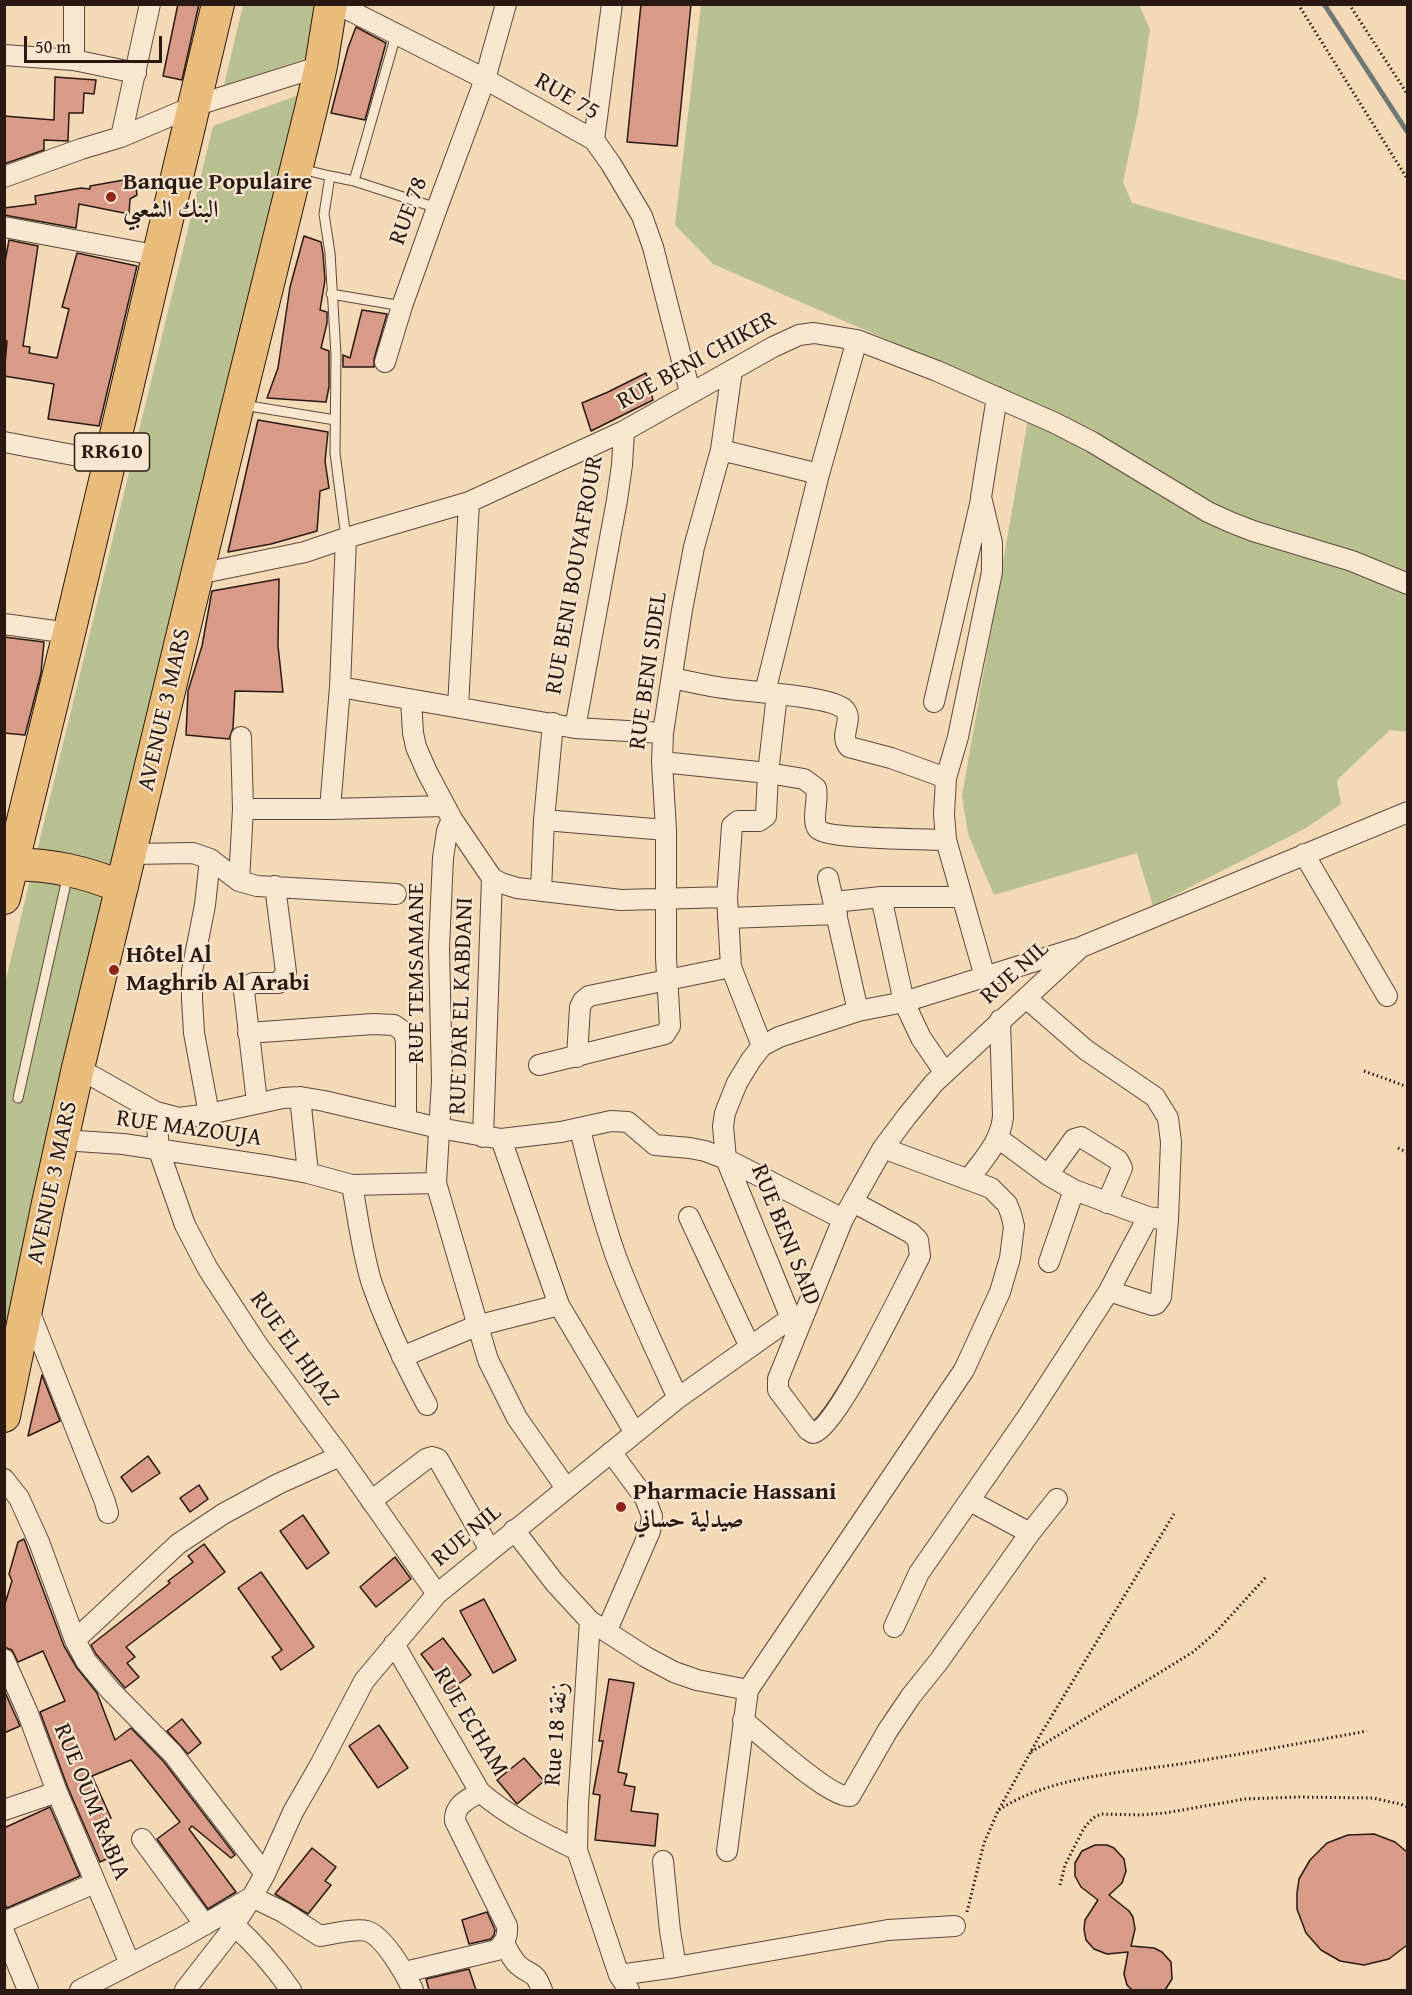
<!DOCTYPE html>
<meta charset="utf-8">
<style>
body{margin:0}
#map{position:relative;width:1412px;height:1995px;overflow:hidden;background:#f3d9b6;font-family:"Gentium Book Plus",serif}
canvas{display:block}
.frame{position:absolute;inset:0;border:6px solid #291912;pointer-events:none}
.scale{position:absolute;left:24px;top:36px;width:138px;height:27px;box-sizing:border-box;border:3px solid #291912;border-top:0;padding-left:8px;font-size:18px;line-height:21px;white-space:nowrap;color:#291912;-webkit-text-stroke:4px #f7e6d0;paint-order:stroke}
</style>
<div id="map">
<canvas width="1412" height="1995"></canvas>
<div class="frame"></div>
<div class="scale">50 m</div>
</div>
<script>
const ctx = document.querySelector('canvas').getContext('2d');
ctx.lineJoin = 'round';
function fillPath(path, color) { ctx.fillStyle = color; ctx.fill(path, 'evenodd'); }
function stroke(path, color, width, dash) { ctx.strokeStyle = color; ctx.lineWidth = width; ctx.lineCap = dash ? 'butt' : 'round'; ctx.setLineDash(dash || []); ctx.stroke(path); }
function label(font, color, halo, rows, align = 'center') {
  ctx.font = font + ' "Gentium Book Plus",Amiri,serif'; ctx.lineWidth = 4.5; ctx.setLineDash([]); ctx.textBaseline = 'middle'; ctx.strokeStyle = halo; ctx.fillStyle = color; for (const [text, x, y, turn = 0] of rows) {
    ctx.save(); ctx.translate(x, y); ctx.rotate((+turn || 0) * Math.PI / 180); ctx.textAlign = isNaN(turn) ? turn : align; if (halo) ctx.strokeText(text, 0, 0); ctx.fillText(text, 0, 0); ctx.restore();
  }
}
fillPath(new Path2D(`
 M243,5H326L311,57L224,85Z
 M701,5H1139L1150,29L1138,112L1123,182L1132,203L1407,281V732L1390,730L1337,780L1341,804L1306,828L1153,906L1137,853L994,895L968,834L962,796L1031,402L713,264L675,225Z
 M299,95L5,1383V983L213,126Z`), '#b8c090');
stroke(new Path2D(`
 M1324,4L1408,133`), '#707876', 5);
const building = new Path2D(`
 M178,4H199L182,80L163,76Z
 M641,4H691L677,146L627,142Z
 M356,27L386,43L365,120L331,113L348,48Z
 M55,77L96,80L94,94L84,93L83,113H69L68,141L44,140V150L4,164V116L54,120Z
 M124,180H131L136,187L137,195L130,199L129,214L79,204L76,228L4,215V208L36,204L35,196L81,188L90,189V186Z
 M304,236L321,242L323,254L325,280L320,310L327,312V323L321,348L329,351V387L326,402L267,398L278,368L290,287Z
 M9,240L38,246L23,346L30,347L29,353L57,358L69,309L62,307L77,253L137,266L99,426L48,419L54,384L4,376L7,341L4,340V267Z
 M362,310L387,314L374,359V367H343V355L350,358Z
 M646,373L653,400L591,431L582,403L608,392Z
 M258,420L328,432L325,461L329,488L320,491L317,531L271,544L228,552Z
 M279,579L278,646L283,692L235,691L233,728L229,739L186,735L188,691L202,646L212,591Z
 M4,637L44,642L41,673L25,735L4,733Z
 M42,1375L60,1421L28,1436Z
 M148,1456L160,1473L132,1492L121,1477Z
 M199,1485L208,1499L190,1512L180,1498Z
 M303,1515L329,1553L307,1569L280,1531Z
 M24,1539L64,1646L77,1668L97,1693L115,1740L131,1728L164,1762L235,1855L231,1858L192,1826L189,1829L236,1892L208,1909L157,1839L180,1822L131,1760L92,1776L111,1818L100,1824L115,1855L100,1862L68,1788L40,1712L65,1701L43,1651L18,1662L12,1650L4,1647V1607L12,1581L9,1574L18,1542Z
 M204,1544L225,1572L126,1647L135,1657L127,1663L139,1677L125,1688L96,1654L91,1645L170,1583L168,1581L193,1562L188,1556Z
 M395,1557L411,1579L376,1607L360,1587Z
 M261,1572L314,1647L281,1670L272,1657L282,1650L238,1588Z
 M484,1599L516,1660L493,1673L460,1611Z
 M443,1638L471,1675L449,1691L421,1654Z
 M609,1679L634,1683L618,1772L627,1774L624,1785L635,1787L631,1811L658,1814L655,1846L595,1840L600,1795L593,1794L603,1741H599Z
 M4,1690L20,1726L4,1733Z
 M182,1719L201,1743L188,1754L167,1731Z
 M379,1725L408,1768L378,1788L349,1746Z
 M524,1758L544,1781L517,1804L497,1780Z
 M50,1807L80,1876L7,1908L4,1903V1828Z
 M1374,1834L1395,1842L1407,1852V1945L1389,1959L1364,1965L1340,1961L1321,1950L1306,1933L1297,1909V1893L1299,1879L1310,1860L1327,1843L1348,1835Z
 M1095,1845H1107L1114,1848L1124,1859L1126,1871L1122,1883L1109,1895L1129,1911L1133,1917L1135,1929L1131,1946L1154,1948L1162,1952L1171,1962L1172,1979L1165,1990H1132L1127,1985L1124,1974L1128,1952L1107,1954L1094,1949L1086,1940L1084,1929L1085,1920L1098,1900L1081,1887L1075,1876V1863L1082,1851Z
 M312,1848L336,1867L325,1881L331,1885L308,1914L275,1894Z
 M487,1912L495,1930L494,1935L491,1939L469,1944L462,1920Z
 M469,1969L476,1990H429L426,1979Z`);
fillPath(building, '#d89b87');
stroke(building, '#291912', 1.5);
const lane = new Path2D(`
 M301,169L330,176
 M354,181L396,35
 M331,294L402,306
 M243,405L335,420
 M346,538L335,453L336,355L330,253L324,214L330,176L354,181L437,208
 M18,1098L68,874`);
const street = new Path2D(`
 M74,4V60
 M337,4L485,79L594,140L611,164L642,216L653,247L690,392
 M4,55L74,60L136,73
 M121,137L150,4
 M594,140L612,4
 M4,177L81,149L121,137L194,106L321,66
 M4,227L160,256
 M385,362L402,306L437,208L485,79L506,4
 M4,442L110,462
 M721,450L819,474
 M198,574L305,552L346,538L469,502L624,431L773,347L799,335L814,333L857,340L937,371L1055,423L1092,442L1208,512L1230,522L1253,531L1352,561L1408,584
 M4,624L69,633
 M672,678C691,682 711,687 731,689C753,692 830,696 844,709C855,719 838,735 849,747L891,758L946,778
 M340,687L575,728L663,733
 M765,692L819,474L857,340
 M411,700L413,733L416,747L427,772L452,819L492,878L501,883L517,888L621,900L727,897
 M934,702L981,500
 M458,707L469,502
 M575,728L617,500L622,465L624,431
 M662,762L768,773L804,779L816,788C819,799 811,821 818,829C827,839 926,839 946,840
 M243,809H330L445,806
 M330,809L340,687L346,538
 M452,819L447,831L443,858L439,947L442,1081L436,1183L488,1360L517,1418L566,1488
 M544,820L666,830
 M131,854L193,853L210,859L239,881L257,886L396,894
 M1304,854L1387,996
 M828,878L858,1011
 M239,881L243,809L241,737
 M541,891L544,820L553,723
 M881,897L904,1002L921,1038L945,1073
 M834,902L881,897H961
 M728,918L837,914
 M985,977L946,840L944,814L946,778L958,737L992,572V543L981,497L997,397
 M1026,998L1086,1050L1155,1097L1168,1118L1171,1142L1168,1220L1161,1297L1156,1304L1152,1305L1109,1291
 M248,1033L373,1024L394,1025L404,1032L406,1042V1120
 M762,1046L731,967L727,897L732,826L738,821H759L766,816L768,773L777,694
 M577,1057L580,1007L583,1001L589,996L731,967
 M539,1065L665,1034L670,1026L666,958V830L662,762L663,733L682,610L694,547L721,450L732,370
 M78,1068L156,1112L179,1118L209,1114L283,1098L300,1097L324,1101L439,1128L501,1139L561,1132L611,1121L628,1122L655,1145L690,1148L705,1151L726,1159L843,1219
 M300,1097L308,1173
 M257,1102L244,991L245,988L253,983H278L284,976L286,972L275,886
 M156,1112L159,1151L185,1225L208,1269L257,1344L340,1456L437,1594
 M209,1114L194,1033L192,999V971L205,905L210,859
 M580,1129C590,1171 601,1213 615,1254C633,1303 656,1351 678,1398
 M483,1137L492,878
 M998,1138L1048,1175L1074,1190L1148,1217L1161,1219
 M501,1139L559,1305L635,1433
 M62,1140L123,1144L270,1166L308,1173L352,1185L436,1183
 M1048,1175L1074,1139L1081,1137L1118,1160L1122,1168L1107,1203
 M969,1179C984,1158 1000,1143 1003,1117L1000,1020
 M352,1185C358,1218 362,1252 372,1284C387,1326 406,1366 427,1405
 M853,1202L911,1233L918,1240L920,1256C906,1283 836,1429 813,1433L808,1430L778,1390V1379L843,1219L883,1148L907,1116L934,1083L1081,947L1408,812
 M689,1217L750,1347
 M1049,1262L1074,1190
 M28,1308L105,1502L108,1513
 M795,1328L726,1159L723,1126L725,1113L737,1083L751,1060L762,1046L779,1037L858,1011L904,1002L1074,949
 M402,1357L476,1326L559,1305
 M4,1479L19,1498L39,1542L75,1640L86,1661L110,1690L173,1754L265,1874
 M371,1501L426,1459L432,1457L438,1459L490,1550
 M970,1501L1030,1533
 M514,1530L555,1583L590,1621L646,1657L674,1672L697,1680L748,1690
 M590,1621L578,1804L577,1850L619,1975L629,1990
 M894,1627L919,1573L1028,1416L1109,1291L1148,1217
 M607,1630L650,1531L652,1516L645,1498L611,1452
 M75,1640L178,1544L223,1514L278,1484L340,1456
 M394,1644L480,1792C509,1817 543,1833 577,1850
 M4,1659L27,1711L57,1792L130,1964
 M743,1720C760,1734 831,1799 850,1796L888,1730L911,1696L939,1661L1030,1533L1057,1499
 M4,1810L57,1792
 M142,1839L205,1925
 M727,1851L748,1690L964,1370L1000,1292L1010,1258L1014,1226L1011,1214L1007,1204L991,1188L883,1148
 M4,1922L95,1883
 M234,1925C256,1945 274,1966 291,1990
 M4,1932L28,1990
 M504,1943C508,1951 512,1959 518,1965C532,1977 534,1969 542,1990
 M676,1967L888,1930L955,1926
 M405,1972L497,1950C505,1942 508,1937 507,1926L455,1821C454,1805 467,1800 480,1792
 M619,1975L676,1967L670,1931L663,1861
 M80,1990L183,1937L252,1897L283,1912L320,1936C332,1934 356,1928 367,1931C384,1936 406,1975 413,1990
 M185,1990L227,1936L252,1897L265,1874L293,1812L320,1765L364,1681L437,1594L678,1398L791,1318`);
const primary = new Path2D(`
 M13,864C54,865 85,872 122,887
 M4,898L69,633L218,4
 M4,1416L48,1203L78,1068L238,405L312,105L321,66L331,4`);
stroke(lane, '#5c493b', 11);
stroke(street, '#5c493b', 22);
stroke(primary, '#291912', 34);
stroke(new Path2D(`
 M1298,4L1408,180
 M1349,4L1408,95
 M1364,1071L1408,1087
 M1398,1148L1408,1153
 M1031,1752L1193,1652L1215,1633L1266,1577
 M999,1810C1049,1776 1128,1772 1187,1763C1248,1753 1307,1742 1367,1731
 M1060,1885L1065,1865L1084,1828L1093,1818L1101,1814L1140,1815L1165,1813L1245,1799L1298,1797L1373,1798L1400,1804L1408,1807
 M967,1912L984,1843L998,1811L1039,1737L1174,1514`), '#291912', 3, [1.5, 3]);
stroke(lane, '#f7e6d0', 9);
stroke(street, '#f7e6d0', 20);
stroke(primary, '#eabc7b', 32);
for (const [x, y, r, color] of [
 [111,197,6,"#8f2418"],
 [114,970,6,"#8f2418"],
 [621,1507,6,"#8f2418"]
]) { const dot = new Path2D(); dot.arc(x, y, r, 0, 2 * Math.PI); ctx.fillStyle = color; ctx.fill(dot); stroke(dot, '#f7e6d0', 2); }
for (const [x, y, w] of [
 [112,452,75]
]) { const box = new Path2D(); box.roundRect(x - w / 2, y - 19, w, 38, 4.5); ctx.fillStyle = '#f7e6d0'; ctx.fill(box); stroke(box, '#291912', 1.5); }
label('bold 22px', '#291912', null, [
 ["RR610",112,452]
]);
label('24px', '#291912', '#f7e6d0', [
 ["RUE 75",567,97,30],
 ["RUE 78",409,211,-70],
 ["RUE BENI CHIKER",697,361,-29],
 ["RUE BENI BOUYAFROUR",575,575,-80],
 ["RUE BENI SIDEL",649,671,-82],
 ["AVENUE 3 MARS",165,710,-77],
 ["RUE TEMSAMANE",417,973,-90],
 ["RUE NIL",1015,973,-42],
 ["RUE DAR EL KABDANI",462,1006,-88],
 ["RUE MAZOUJA",189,1129,8],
 ["AVENUE 3 MARS",53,1183,-78],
 ["RUE BENI SAID",785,1235,68],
 ["RUE EL HIJAZ",294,1349,54],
 ["RUE NIL",467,1536,-40],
 ["RUE ECHAM",470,1722,59],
 ["Rue 18 زنقة",557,1734,-86],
 ["RUE OUM RABIA",91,1802,68]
]);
label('bold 24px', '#291912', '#f7e6d0', [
 ["Banque Populaire",123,183],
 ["البنك الشعبي",123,211],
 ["Hôtel Al",126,956],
 ["Maghrib Al Arabi",126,984],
 ["Pharmacie Hassani",633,1493],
 ["صيدلية حساني",633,1521]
], 'left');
</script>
